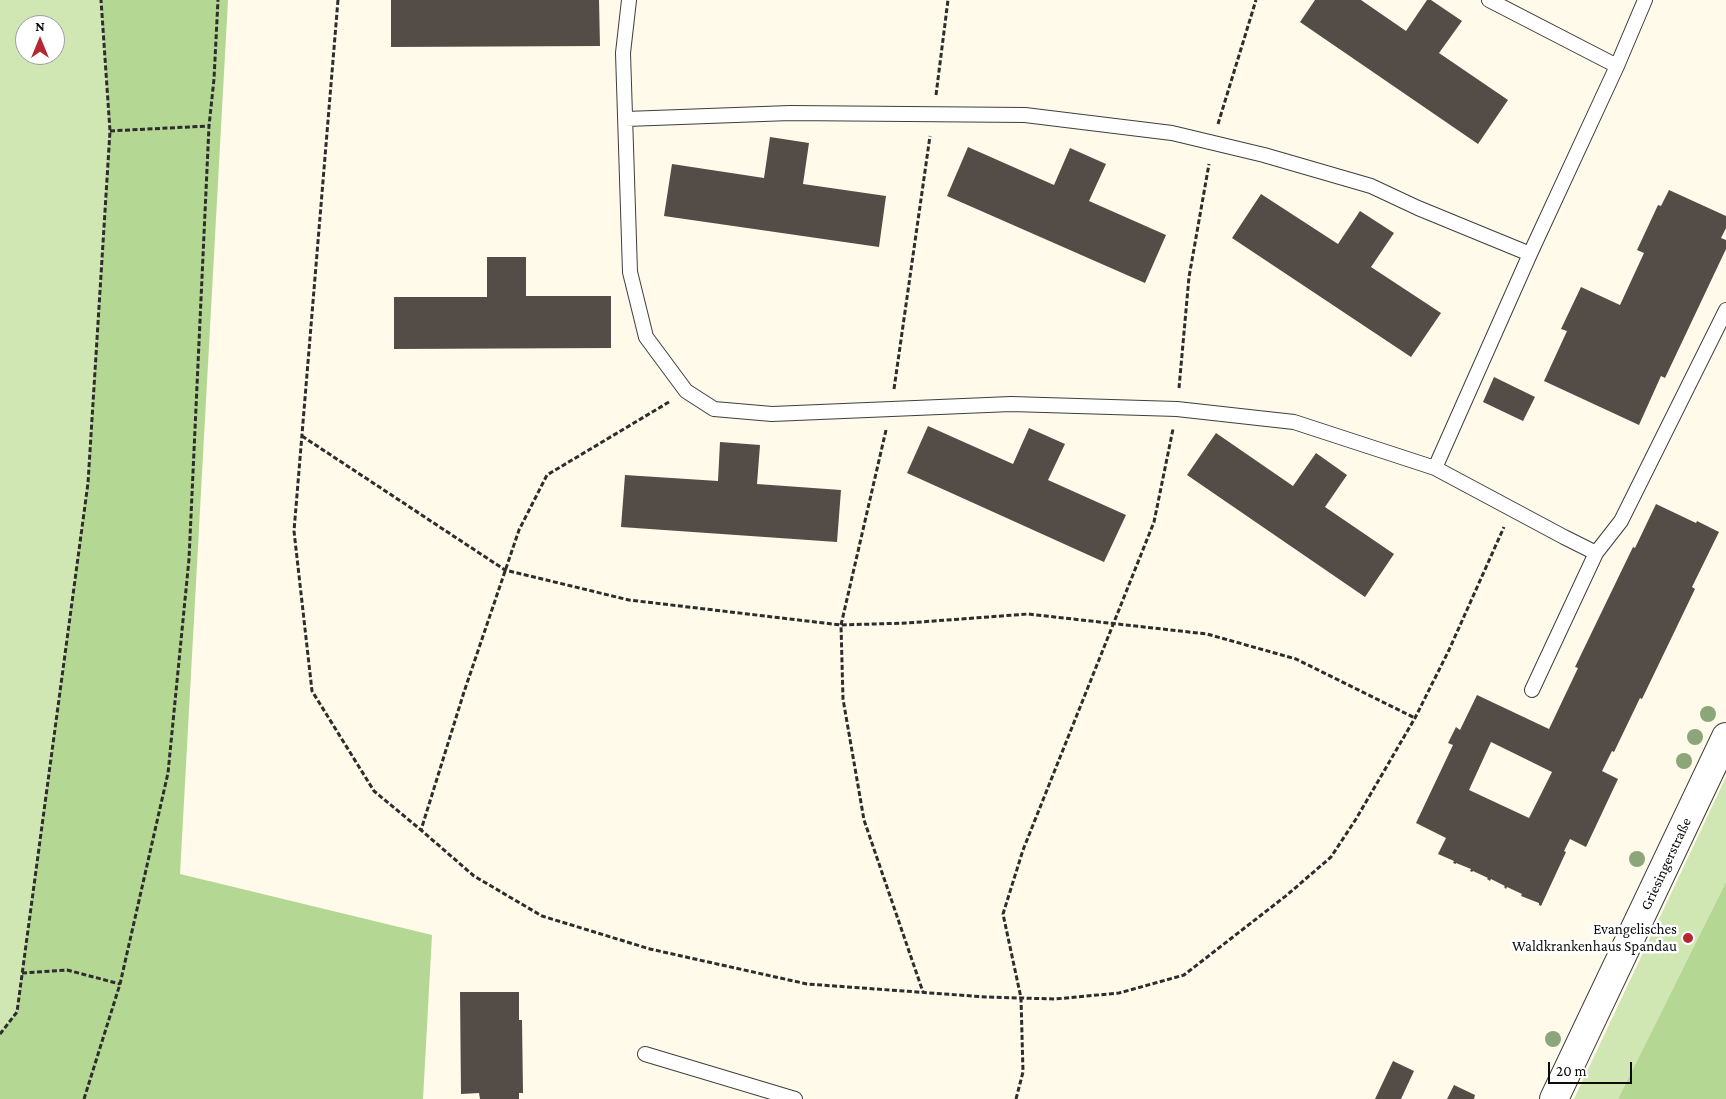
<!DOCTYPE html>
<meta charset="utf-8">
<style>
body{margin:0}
#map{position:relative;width:1726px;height:1099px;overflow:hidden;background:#fffae9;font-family:"Crimson Pro",serif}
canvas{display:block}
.north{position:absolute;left:15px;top:15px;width:50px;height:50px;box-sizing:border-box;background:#fff;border:1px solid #9d9d9d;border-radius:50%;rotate:0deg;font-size:14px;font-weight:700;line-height:20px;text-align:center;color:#0b0b0b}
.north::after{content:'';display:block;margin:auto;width:18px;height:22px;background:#b72732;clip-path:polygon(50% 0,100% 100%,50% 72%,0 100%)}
.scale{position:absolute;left:1548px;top:1062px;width:84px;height:22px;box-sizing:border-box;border:2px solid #0b0b0b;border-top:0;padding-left:6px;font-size:15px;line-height:18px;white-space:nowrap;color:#0b0b0b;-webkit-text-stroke:4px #fff;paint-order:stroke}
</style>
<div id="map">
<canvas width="1726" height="1099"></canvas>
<div class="north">N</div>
<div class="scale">20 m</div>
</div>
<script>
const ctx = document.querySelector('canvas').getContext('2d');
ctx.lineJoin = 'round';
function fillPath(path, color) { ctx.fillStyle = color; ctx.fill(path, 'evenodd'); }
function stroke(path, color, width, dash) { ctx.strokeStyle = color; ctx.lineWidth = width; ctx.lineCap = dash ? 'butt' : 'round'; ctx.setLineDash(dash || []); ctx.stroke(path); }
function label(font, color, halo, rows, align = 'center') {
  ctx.font = font + ' "Crimson Pro",serif'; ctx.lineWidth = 5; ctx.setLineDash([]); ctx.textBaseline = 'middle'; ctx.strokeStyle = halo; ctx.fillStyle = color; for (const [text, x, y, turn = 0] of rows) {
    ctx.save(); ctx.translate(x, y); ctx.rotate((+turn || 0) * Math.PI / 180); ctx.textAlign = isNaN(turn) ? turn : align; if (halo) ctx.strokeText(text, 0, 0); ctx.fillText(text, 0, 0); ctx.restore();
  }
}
fillPath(new Path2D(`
 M0,0H101L110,131L88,483L17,1012L0,1034ZM25,25H55V55H25Z
 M1726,777V882L1618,1099H1574Z`), '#d0e7b4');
fillPath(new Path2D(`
 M101,0H228L180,874L432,935L423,1099H0V1034L17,1012L88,483L110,131Z
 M1726,882V1099H1618Z`), '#b5d794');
fillPath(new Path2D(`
 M391,0H599L600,46L391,47Z
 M1315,0H1361L1406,31L1427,0H1431L1462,21L1439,53L1508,100L1478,144L1300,22Z
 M770,137L809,143L803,184L886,196L879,247L664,216L672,164L764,178Z
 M968,147L1054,185L1070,148L1106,164L1089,201L1166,235L1145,283L947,196Z
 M1669,190L1726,216V228L1721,238L1726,240V249L1665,378L1661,376L1639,425L1544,381L1567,331L1561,329L1581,287L1620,305L1644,253L1637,250L1658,205L1661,206Z
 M1261,194L1338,244L1360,211L1394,233L1371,267L1441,313L1411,357L1232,238Z
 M487,257H526V296H611V348L394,349V297H487Z
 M1494,377L1535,397L1523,421L1483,402Z
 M928,426L1013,464L1029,428L1065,444L1048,480L1126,515L1104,562L907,473Z
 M1216,433L1293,486L1316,453L1347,475L1325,507L1394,554L1365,597L1187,475Z
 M720,442L760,445L757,484L841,490L837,542L621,527L625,475L718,481Z
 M1656,504L1696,523L1697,521L1719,532L1692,587L1695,589L1642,699L1640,698L1614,752L1612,751L1602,771L1618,779L1586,847L1570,839L1564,851L1566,852L1541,906L1539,905V903L1521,896L1522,894L1507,887L1506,889L1504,887L1505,886L1491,879L1490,881L1487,879L1488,878L1473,871L1472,872L1470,871L1471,869L1456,863V864L1453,863L1454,861L1438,854L1446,838L1416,823L1453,745L1448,743L1456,727L1460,730L1477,695L1549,729L1578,668L1575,667L1633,547L1635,548ZM1491,742L1552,772L1529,818L1469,790Z
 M460,992H519V1020H522L523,1093H519V1099H480L479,1093L461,1094Z
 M1393,1061L1414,1071L1401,1099H1375Z
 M1454,1085L1475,1095L1474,1099H1447Z`), '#534c47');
const service = new Path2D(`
 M629,0L623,53L630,272L646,337L686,391L714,409L772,414L1011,404L1177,409L1294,422L1435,468L1564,537L1596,553L1621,521L1726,310
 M1489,0L1617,66
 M626,119L790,113L1025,115L1172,133L1264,155L1371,186L1418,208L1530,254
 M1435,468L1530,254L1617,66L1645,0
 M1532,690L1596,553
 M645,1054L795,1099`);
const minor = new Path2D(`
 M1554,1099L1726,737`);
stroke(service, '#3e3e3e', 16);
stroke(minor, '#3e3e3e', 30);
stroke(new Path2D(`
 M338,0L294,531L312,691L374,791L421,830
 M936,95L948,0
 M1218,124L1256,0
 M110,131L209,126
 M1179,388L1189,277L1209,164
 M894,389L930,136
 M669,402L547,475L519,530L464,692L421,830L474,876L542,916L650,949L807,984L986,997L1055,999L1119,993L1184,975L1287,895L1331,857L1356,819L1415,718L1449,650L1504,527
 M886,430L841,625L843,699L864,820L923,992
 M302,436L505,570L629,600L841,625L907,623L1028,614L1207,634L1296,659L1415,718
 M22,973L67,970L120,984
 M0,1034L17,1012L88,483L110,131L101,0
 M84,1099L120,984L168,773L189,559L209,126L214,79L218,0
 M1016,1099L1023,1072L1021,998L1003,914L1023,850L1154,522L1173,429`), '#2d2d2d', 3, [5, 2.5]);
stroke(service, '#fff', 14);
stroke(minor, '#fff', 28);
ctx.fillStyle = '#8ca579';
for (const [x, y] of [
 [1708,714],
 [1695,737],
 [1684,761],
 [1637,859],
 [1553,1039]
]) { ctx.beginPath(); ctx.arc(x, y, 8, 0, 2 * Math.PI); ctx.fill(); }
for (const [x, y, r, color] of [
 [1688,938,6,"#b72732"]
]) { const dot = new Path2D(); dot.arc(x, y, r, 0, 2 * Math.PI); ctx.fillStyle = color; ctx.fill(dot); stroke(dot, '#fff', 2); }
label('15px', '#0b0b0b', '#fff', [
 ["Griesingerstraße",1666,864,-65]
]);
label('15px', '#0b0b0b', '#fff', [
 ["Evangelisches",1677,929],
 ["Waldkrankenhaus Spandau",1677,946]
], 'right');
</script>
